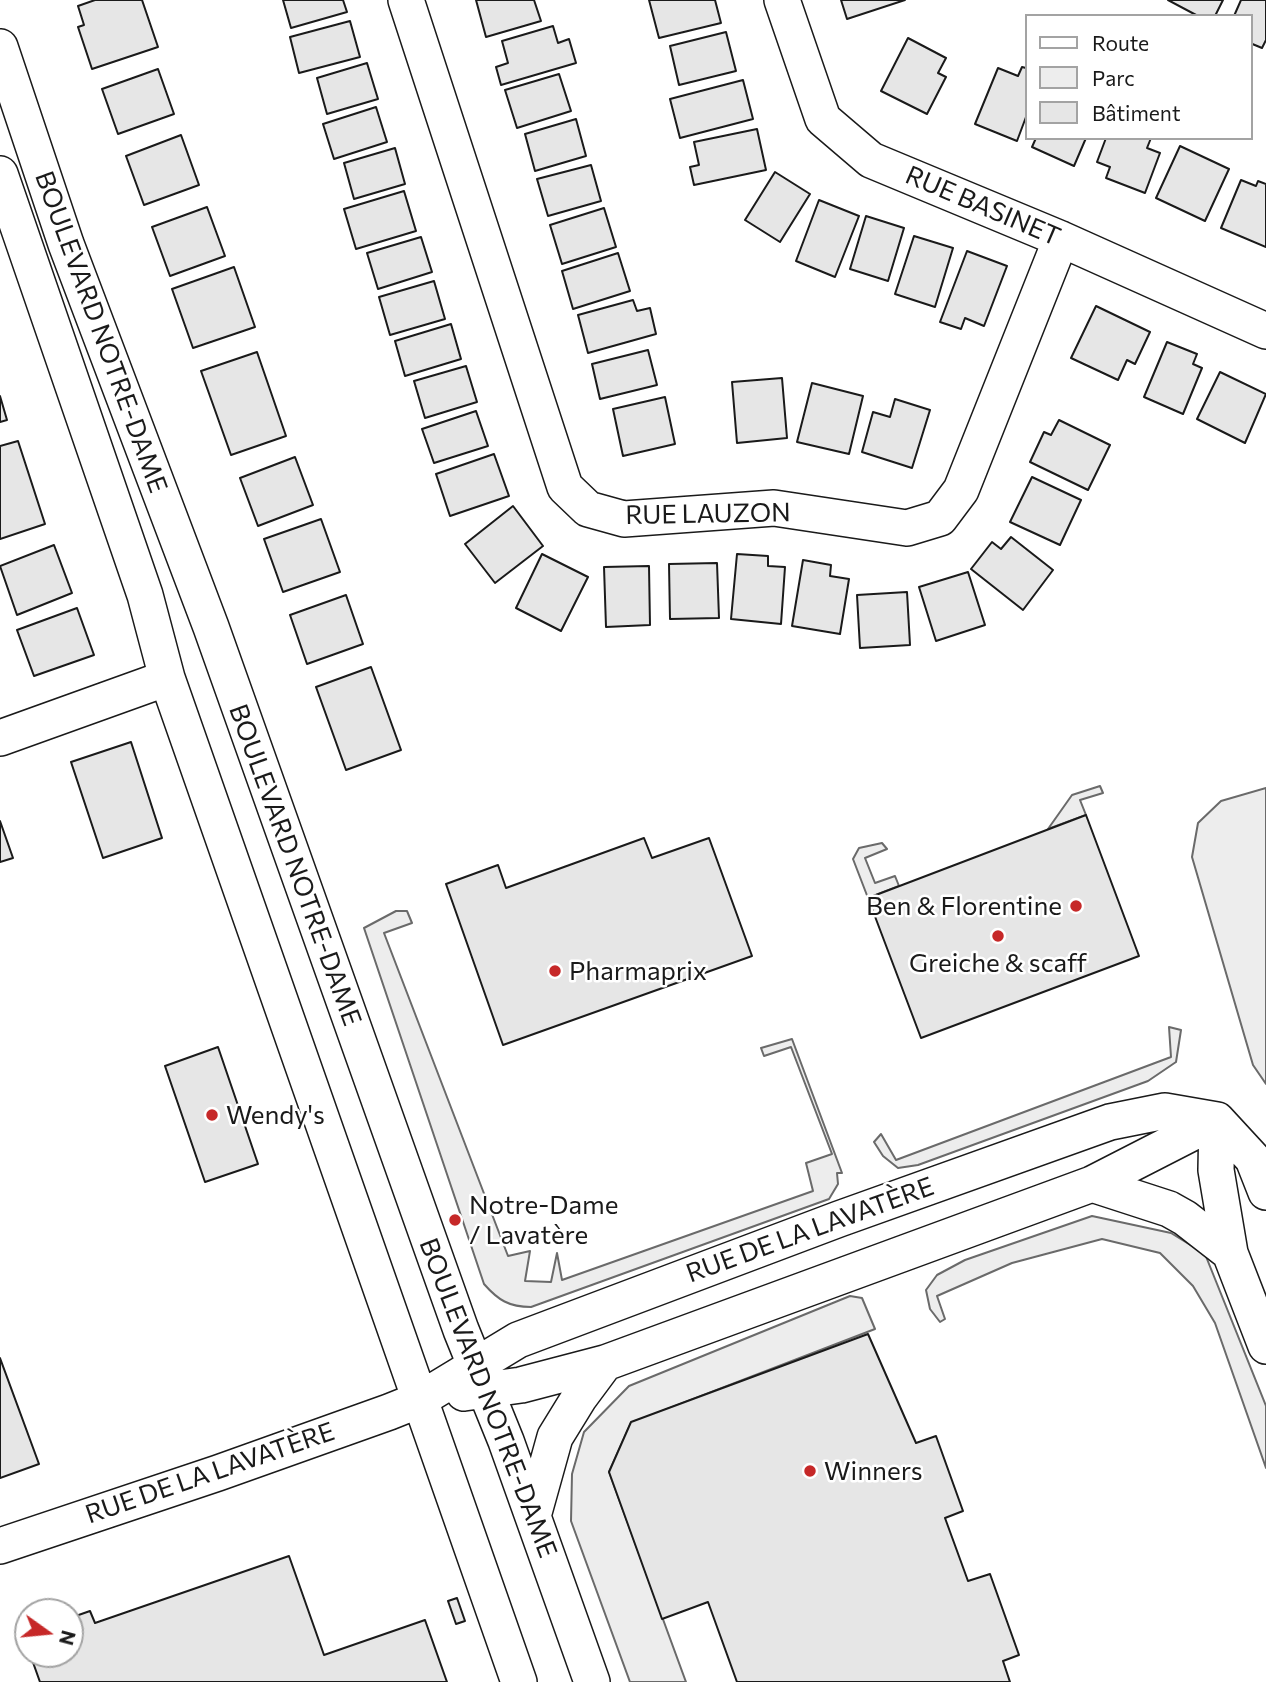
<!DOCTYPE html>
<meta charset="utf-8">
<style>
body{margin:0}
#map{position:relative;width:1266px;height:1682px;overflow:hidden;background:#fff;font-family:Commissioner,sans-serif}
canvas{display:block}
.legend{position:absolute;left:1025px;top:14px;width:228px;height:126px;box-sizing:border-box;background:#fff;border:2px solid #a3a3a3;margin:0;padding:9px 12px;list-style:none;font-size:21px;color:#1a1a1a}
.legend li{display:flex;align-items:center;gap:14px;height:35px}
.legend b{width:35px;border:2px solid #a3a3a3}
.north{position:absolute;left:14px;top:1598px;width:70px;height:70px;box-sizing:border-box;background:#fff;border:2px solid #a3a3a3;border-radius:50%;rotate:105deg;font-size:19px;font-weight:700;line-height:28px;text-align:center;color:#1a1a1a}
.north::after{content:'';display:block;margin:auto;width:24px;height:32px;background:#c62828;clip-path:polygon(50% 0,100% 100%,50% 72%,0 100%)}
</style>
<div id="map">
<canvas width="1266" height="1682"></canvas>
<ul class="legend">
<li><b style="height:9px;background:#fff"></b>Route</li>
<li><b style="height:19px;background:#ededed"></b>Parc</li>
<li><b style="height:19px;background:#e6e6e6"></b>Bâtiment</li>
</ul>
<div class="north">N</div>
</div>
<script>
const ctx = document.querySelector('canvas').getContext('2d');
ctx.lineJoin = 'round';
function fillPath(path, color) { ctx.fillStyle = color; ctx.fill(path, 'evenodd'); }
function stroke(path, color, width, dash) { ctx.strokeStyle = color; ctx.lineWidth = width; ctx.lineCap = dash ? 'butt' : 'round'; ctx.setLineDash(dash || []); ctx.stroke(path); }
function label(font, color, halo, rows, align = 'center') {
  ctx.font = font + ' Commissioner,sans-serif'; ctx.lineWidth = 5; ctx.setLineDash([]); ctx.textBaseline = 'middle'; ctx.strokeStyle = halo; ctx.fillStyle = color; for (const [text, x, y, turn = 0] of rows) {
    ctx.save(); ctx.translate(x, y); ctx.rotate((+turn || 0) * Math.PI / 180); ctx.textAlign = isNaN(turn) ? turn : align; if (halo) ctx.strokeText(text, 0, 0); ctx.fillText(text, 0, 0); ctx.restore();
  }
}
const green = new Path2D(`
 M1100,786L1103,793L1080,800L1086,815L1048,829L1072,795Z
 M1266,788V1084L1253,1065L1192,857L1198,823L1221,801Z
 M882,843L887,849L865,858L875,883L895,876L899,886L868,898L853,859L859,848Z
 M396,911H407L412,923L384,933L508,1256L530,1251L525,1281L551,1282L557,1253L562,1280L813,1191L806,1163L832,1154L791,1047L764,1056L761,1048L792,1039L842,1173H837L838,1184L829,1199L531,1307C509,1307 498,1300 484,1284L364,928Z
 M1169,1027L1181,1030L1176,1062L1148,1081L918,1165L898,1168L883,1156L874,1142L881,1134L896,1160L1171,1057Z
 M1092,1216L1171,1233L1205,1254L1266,1406V1468L1215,1323L1193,1286L1160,1253L1102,1239L1012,1263L937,1296L945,1319L940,1322L930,1309L926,1290L937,1275L965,1260Z
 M850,1296L862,1298L875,1329L631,1423L609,1472L686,1682H630L571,1521L572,1474L584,1432L629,1386Z`);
fillPath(green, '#ededed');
stroke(green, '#6a6a6a', 2);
const building = new Path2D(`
 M95,0H142L158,47L92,69L78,27L84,25L78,6Z
 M283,0H343L347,12L291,28Z
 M476,0H534L541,21L486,37Z
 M649,0H715L721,23L659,38Z
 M841,0H905L847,19Z
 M1168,0H1223L1215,16H1198Z
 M1241,0H1266V40L1262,48L1250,43V16H1234Z
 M350,21L360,57L299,73L290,37Z
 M553,26L558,43L569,39L576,63L501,85L496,67L508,63L502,41Z
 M726,32L736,71L679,85L670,46Z
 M908,38L946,58L938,73L946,77L927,114L881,91Z
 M367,63L378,99L327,114L317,78Z
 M1022,67L1026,68V117L1017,141L975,124L998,68L1018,76Z
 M158,69L174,114L118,134L102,89Z
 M559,74L571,111L517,128L505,90Z
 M743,80L753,119L680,138L670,99Z
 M376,107L387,142L334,159L323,124Z
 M576,119L586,156L535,171L525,134Z
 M757,129L766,170L694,185L690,167L699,165L694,142Z
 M181,135L199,185L144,205L126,156Z
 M1036,138H1086L1074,166L1032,147Z
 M1106,138H1151L1147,148L1160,153L1145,193L1106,178L1110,167L1097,162Z
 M1180,146L1229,169L1205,221L1156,198Z
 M395,148L405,184L354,199L344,163Z
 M591,165L601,201L548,216L537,179Z
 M775,172L810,194L780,242L745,220Z
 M1241,180L1256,186L1258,181L1266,184V247L1221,228Z
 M404,191L416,231L356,249L344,209Z
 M819,200L859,216L835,277L796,261Z
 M207,207L225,256L170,276L152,227Z
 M604,208L616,247L562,264L550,225Z
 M866,216L904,228L888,281L850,269Z
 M914,236L953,248L935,307L895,294Z
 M421,237L432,272L378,289L367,253Z
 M967,251L1007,266L984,326L965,318L961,329L940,322Z
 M618,253L630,291L573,309L562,271Z
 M234,267L255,327L193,348L172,289Z
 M434,281L445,319L390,335L379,297Z
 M633,300L637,311L650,308L656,334L588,353L578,315Z
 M1096,306L1150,332L1135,364L1127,360L1118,380L1071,358Z
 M451,324L461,359L405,376L395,341Z
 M1167,342L1197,354L1193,364L1202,368L1183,414L1144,397Z
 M648,350L657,385L600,399L592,364Z
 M257,352L286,436L231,455L201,371Z
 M466,366L477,402L425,418L414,381Z
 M1220,372L1266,394L1245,443L1197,419Z
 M782,378L787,438L737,443L732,382Z
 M812,383L863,396L849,454L797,442Z
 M0,396L7,420L0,422Z
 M665,397L675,444L623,456L613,409Z
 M895,399L930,410L912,468L862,452L873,412L890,417Z
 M476,411L488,446L434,463L422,429Z
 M1059,420L1110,445L1088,490L1030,462L1044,432L1051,435Z
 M18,441L45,524L0,539V446Z
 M494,454L509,496L450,516L436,474Z
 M295,457L313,505L258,526L240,478Z
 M1032,477L1081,500L1060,545L1010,522Z
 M513,506L543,546L495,583L465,544Z
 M321,519L340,572L283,592L264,539Z
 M1011,537L1053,570L1023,610L971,569L992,542L1001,549Z
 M54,545L72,593L17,615L0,566Z
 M542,554L588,577L561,631L516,608Z
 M737,554L768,556V566L785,567L781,624L731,619Z
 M803,560L831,565L830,576L849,579L840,634L792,626Z
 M717,563L719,618L670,619L669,564Z
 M649,566L650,625L606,627L604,567Z
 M968,572L985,625L936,641L919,587Z
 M907,592L910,645L860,648L857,595Z
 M346,595L363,644L307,664L290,615Z
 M77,608L94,655L34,676L17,630Z
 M371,667L401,750L346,770L316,687Z
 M131,742L162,838L103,858L71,762Z
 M1086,815L1139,956L921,1038L868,898Z
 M0,821L13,858L0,862Z
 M644,838L652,858L709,838L752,956L503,1045L446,884L498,865L506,888Z
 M218,1047L258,1164L205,1182L165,1066Z
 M868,1334L916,1443L936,1436L963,1511L945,1518L968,1581L990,1574L1019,1655L1003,1661L1010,1682H737L708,1602L662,1619L609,1472L631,1422Z
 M0,1358L39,1464L0,1478Z
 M289,1556L324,1655L425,1620L447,1682H40L30,1654H70V1618L90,1611L95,1623Z
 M457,1598L465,1621L456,1624L448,1601Z`);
fillPath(building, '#e6e6e6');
stroke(building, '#1a1a1a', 2);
const minor = new Path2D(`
 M406,0L565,487L588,509L624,519L774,508L907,528L940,518L961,490L1061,239
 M782,0L823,119L871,160L1061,239L1266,331
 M0,47L66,244L211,627L461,1330L506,1441L592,1682
 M0,174L145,595L167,678L519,1682
 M0,738L167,678
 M1217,1120L1216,1170L1230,1253L1266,1346
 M1092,1184L1169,1209L1185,1218L1230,1253
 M464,1393L521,1385L605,1363L1092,1184L1217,1120
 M533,1516L555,1437L579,1398L605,1363
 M0,1546L218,1473L389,1412L419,1400L518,1340L839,1219L1110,1122L1165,1111L1217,1120L1253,1159L1266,1192`);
stroke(minor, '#1a1a1a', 38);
stroke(minor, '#fff', 35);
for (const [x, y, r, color] of [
 [1076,906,7,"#c62828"],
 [998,936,7,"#c62828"],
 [555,971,7,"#c62828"],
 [212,1115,7,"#c62828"],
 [455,1220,7,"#c62828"],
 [810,1471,7,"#c62828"]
]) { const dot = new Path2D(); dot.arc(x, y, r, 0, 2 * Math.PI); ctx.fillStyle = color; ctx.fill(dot); stroke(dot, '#fff', 2.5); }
label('26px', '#1a1a1a', '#fff', [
 ["RUE BASINET",983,206,23],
 ["BOULEVARD NOTRE-DAME",101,332,70],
 ["RUE LAUZON",708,514,-1],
 ["BOULEVARD NOTRE-DAME",295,865,70],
 ["RUE DE LA LAVATÈRE",810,1230,-20],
 ["BOULEVARD NOTRE-DAME",488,1398,69],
 ["RUE DE LA LAVATÈRE",210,1473,-19]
]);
label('26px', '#1a1a1a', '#fff', [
 ["Ben & Florentine",1062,906,"right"],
 ["Greiche & scaff",998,963,"center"],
 ["Pharmaprix",569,971],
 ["Wendy's",226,1115],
 ["Notre-Dame",469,1205],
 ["/ Lavatère",469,1235],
 ["Winners",824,1471]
], 'left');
</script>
